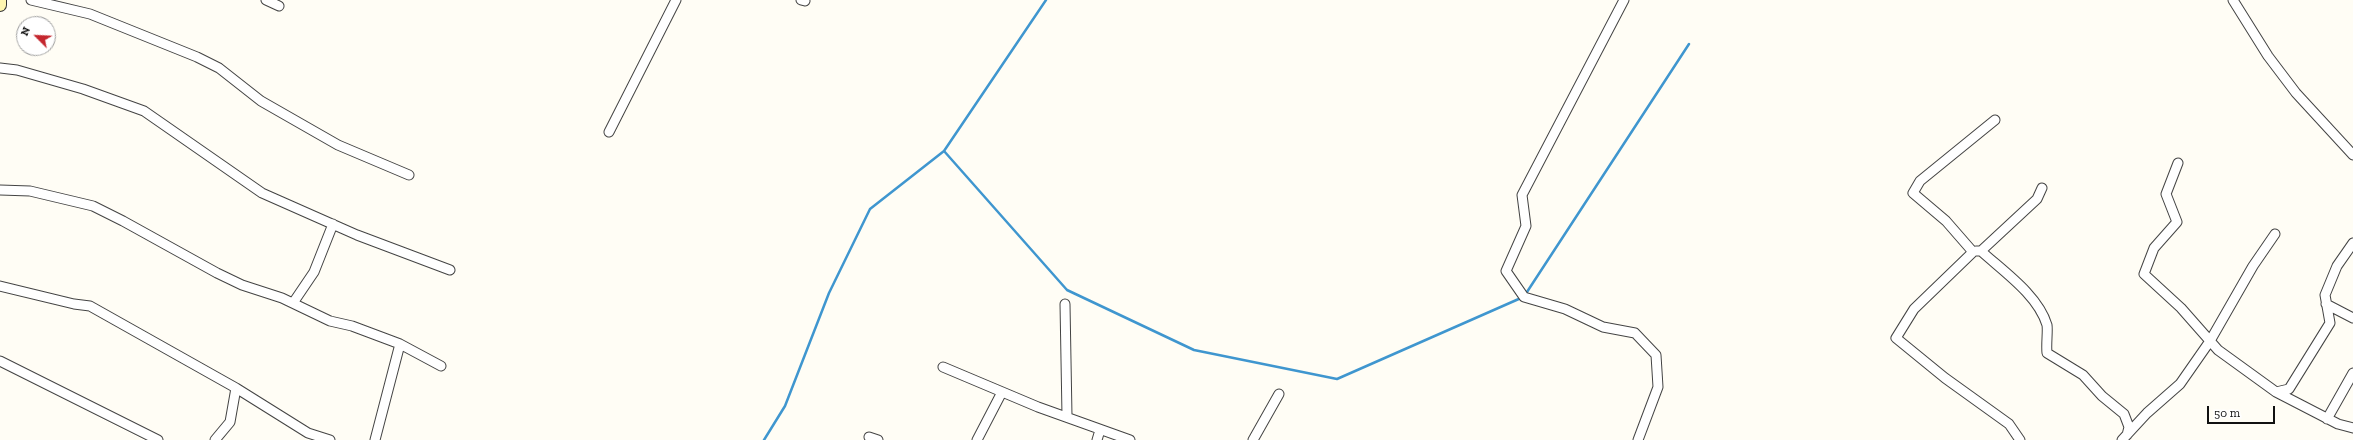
<!DOCTYPE html>
<style>
body{margin:0}
#map{position:relative;width:2353px;height:440px;overflow:hidden;background:#fffdf5;font-family:"Zilla Slab",serif}
canvas{display:block}
.north{position:absolute;left:16px;top:16px;width:40px;height:40px;box-sizing:border-box;background:#fff;border:1px solid #a0a0a0;border-radius:50%;rotate:294deg;font-size:11px;font-weight:700;line-height:16px;text-align:center;color:#111}
.north::after{content:'';display:block;margin:auto;width:14px;height:18px;background:#c4262e;clip-path:polygon(50% 0,100% 100%,50% 72%,0 100%)}
.scale{position:absolute;left:2207px;top:406px;width:68px;height:18px;box-sizing:border-box;border:2px solid #111;border-top:0;padding-left:5px;font-size:12px;line-height:14px;white-space:nowrap;color:#111;-webkit-text-stroke:3px #fff;paint-order:stroke}
</style>
<div id="map">
<canvas width="2353" height="440"></canvas>
<div class="north">N</div>
<div class="scale">50 m</div>
</div>
<script>
const ctx = document.querySelector('canvas').getContext('2d');
ctx.lineJoin = 'round';
function stroke(path, color, width, dash) { ctx.strokeStyle = color; ctx.lineWidth = width; ctx.lineCap = dash ? 'butt' : 'round'; ctx.setLineDash(dash || []); ctx.stroke(path); }
stroke(new Path2D(`
 M944,151L1067,290L1194,350L1337,379L1521,298
 M1525,295L1689,44
 M764,440L785,406L829,293L870,209L944,151L1046,0`), '#3f96cf', 2.5);
const street = new Path2D(`
 M31,0L90,14L197,57L219,68L261,101L338,145L409,175
 M266,0L279,6
 M801,0L805,1
 M1624,0L1522,195L1526,226L1506,271L1524,297L1565,309L1603,327L1635,333L1656,355L1658,387L1638,440
 M2233,0L2268,56L2296,93L2353,155
 M0,68L17,70L83,89L144,111L262,193L357,235L450,270
 M1995,120L1920,181L1913,193L1946,221L1973,252L1914,309L1896,338L1945,378L2009,424L2020,440
 M609,132L676,0
 M2178,163L2166,194L2177,222L2154,248L2144,274L2181,308L2218,350L2276,392L2338,424L2353,428
 M0,190L30,191L93,206L123,221L217,273L242,285L282,298L330,321L352,326L400,344L441,366
 M1976,251H1981L2037,199L2042,188
 M1981,251C2003,271 2038,295 2047,325C2048,331 2046,344 2047,353L2083,375L2102,396L2124,414L2129,427L2127,435
 M0,286L74,304L90,306L236,388L230,422L215,440
 M293,303L314,272L333,224
 M1065,304L1067,416
 M2326,304L2353,318
 M0,361L158,440
 M943,367L1038,407L1130,440
 M236,388L308,433L330,440
 M2276,392L2289,389L2330,323L2325,295L2337,266L2353,243
 M2327,419L2353,373
 M869,437L878,440
 M375,440L400,344
 M977,440L1002,392
 M1097,440L1100,430
 M1253,440L1279,394
 M2122,440L2147,413L2180,384L2210,341L2253,266L2275,234`);
const secondary = new Path2D(`
 M0,5V0`);
stroke(street, '#444', 11);
stroke(secondary, '#333', 14);
stroke(street, '#fff', 9);
stroke(secondary, '#fff6b0', 12);
</script>
